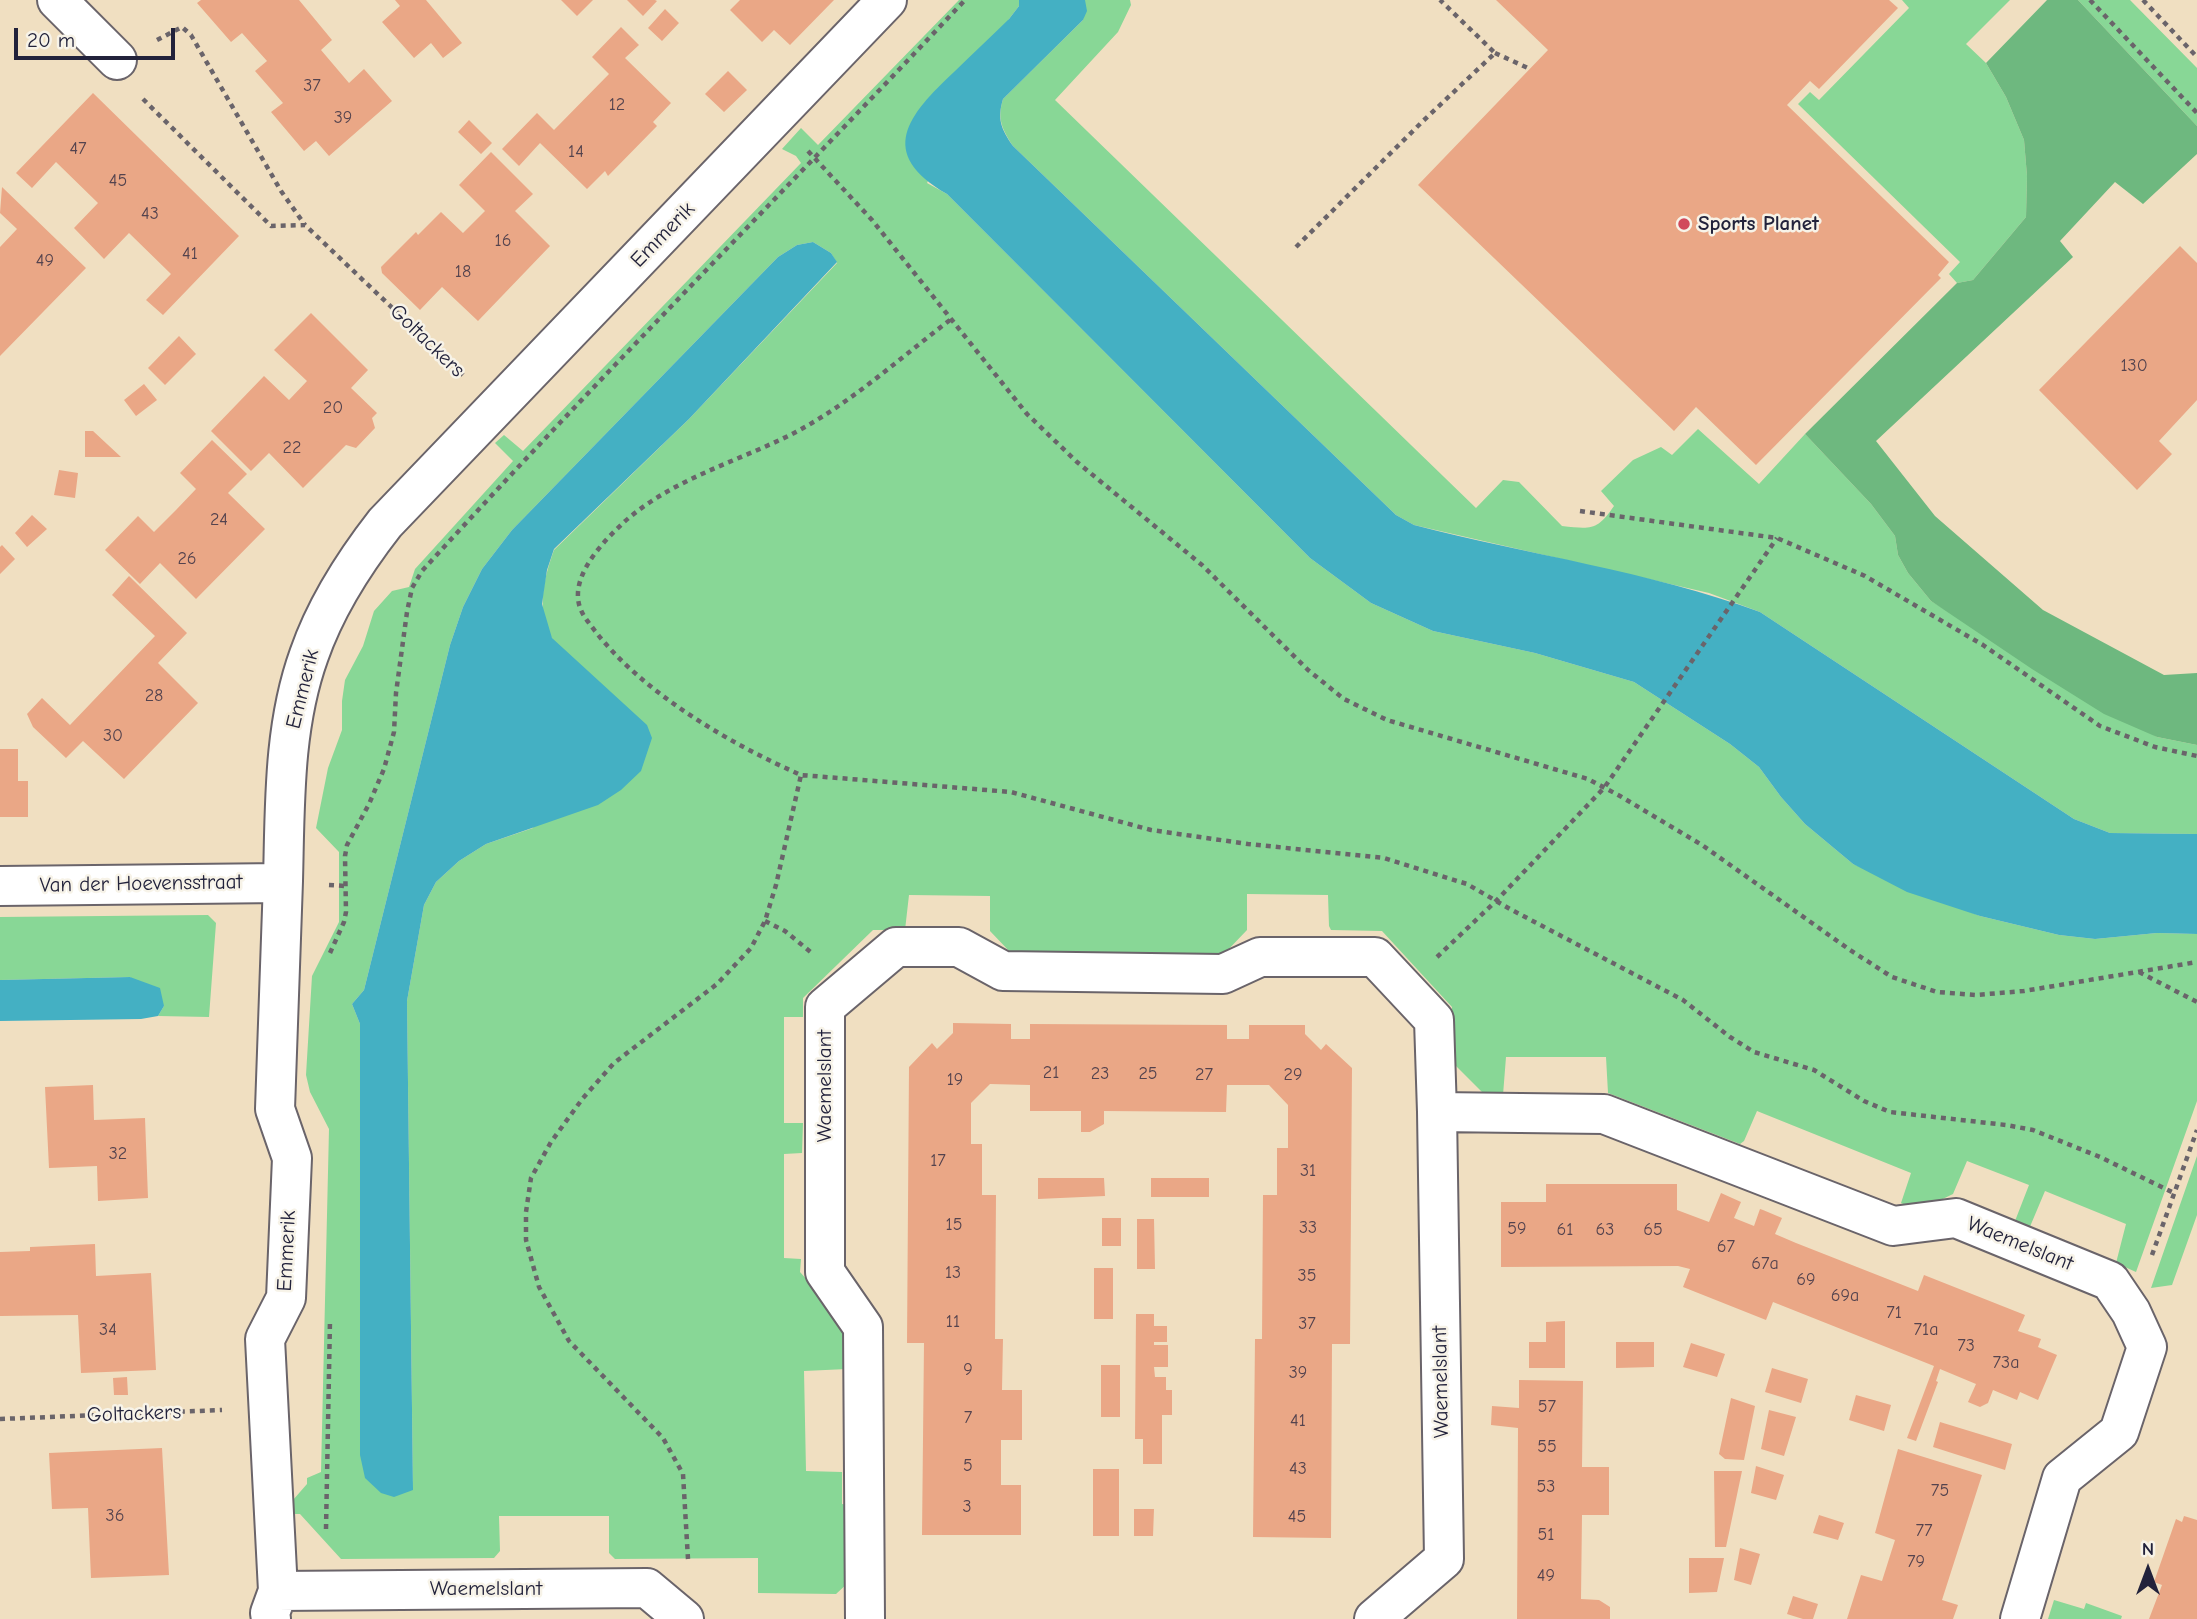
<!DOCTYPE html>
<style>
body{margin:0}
#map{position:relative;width:2197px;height:1619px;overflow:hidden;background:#f0dfc1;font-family:"Comic Neue",sans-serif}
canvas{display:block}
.north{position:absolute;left:2113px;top:1535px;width:70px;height:70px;-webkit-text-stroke:5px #f7f3e8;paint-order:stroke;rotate:0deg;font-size:19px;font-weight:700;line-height:28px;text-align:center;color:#22223b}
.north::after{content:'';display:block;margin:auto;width:24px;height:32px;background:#22223b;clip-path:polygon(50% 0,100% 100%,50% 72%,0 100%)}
.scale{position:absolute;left:14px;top:28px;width:161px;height:32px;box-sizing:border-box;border:4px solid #22223b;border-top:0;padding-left:9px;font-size:21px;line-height:24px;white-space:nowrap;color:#22223b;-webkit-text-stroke:5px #f7f3e8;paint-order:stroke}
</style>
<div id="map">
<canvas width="2197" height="1619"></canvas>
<div class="north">N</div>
<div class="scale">20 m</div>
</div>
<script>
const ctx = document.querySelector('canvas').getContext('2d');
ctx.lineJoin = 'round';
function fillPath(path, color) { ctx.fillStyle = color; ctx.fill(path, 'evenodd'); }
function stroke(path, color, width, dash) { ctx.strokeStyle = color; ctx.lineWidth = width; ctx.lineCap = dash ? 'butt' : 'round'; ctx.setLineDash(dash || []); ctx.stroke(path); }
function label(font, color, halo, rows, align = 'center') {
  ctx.font = font + ' "Comic Neue",sans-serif'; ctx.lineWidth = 5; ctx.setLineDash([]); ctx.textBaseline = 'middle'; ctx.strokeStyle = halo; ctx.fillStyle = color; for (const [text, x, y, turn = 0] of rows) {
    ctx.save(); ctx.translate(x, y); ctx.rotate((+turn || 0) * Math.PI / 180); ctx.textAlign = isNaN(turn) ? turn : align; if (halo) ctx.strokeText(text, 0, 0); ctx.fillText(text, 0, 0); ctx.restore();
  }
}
fillPath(new Path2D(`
 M959,0H1019V6L1009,19L927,183L947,194L1310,558L1371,603L1433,631L1535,653L1634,682L1730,744L1759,767L1781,797L1805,824L1853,864L1980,916L2059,935L2095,939L2157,933L2197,934V1101L2136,1272L2116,1263L2126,1224L2045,1191L2029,1229L2015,1221L2029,1185L1967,1161L1953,1194L1918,1211L1901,1203L1911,1173L1757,1111L1744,1141L1740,1144L1608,1093L1606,1057H1506L1503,1095L1488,1098L1450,1060L1452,1007L1382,931L1331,930L1329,926L1328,895L1247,894V930L1224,954L1011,953L990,931V896L909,895L905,930H873L803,998V1017H784V1123H803L802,1153L784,1154V1258L801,1259L800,1272L850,1328L847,1369L804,1371L806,1471L842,1472V1504L849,1505V1582L836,1594L758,1593V1558L615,1559L609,1553V1516H499L500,1551L494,1558L341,1559L300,1514H294L293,1500L307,1484V1478L321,1472L329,1129L310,1092L306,1075L312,976L339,922V852L316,828L328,768L342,730V701L345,680L363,646L374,611L392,591L409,587L415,569L513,461L495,443L504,435L523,451L801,163L796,156L782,149L801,128L818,145ZM813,242L831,253L837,263L689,419L554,550C544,578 536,609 551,637C556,646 568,654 575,661L533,828L486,844L459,861L436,882L424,905L407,1001L413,1489L360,1024L352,1004L364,990L450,645L463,607L482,569L512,530L778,257L797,245Z
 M1085,0H1130L1131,5L1118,32L1055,100L1476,508L1503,480L1519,482L1562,526C1591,529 1597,531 1614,506L1601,491L1633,460L1661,447L1672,455L1698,429L1759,484L1805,434L1871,504L1895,536L1898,555L1908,573L1931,601L2157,737L2197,745V834L2110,833L2074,819L1760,612L1709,593L1414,525L1396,515L1013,146C1002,129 997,119 1003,99L1083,20Z
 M1902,0H2010L1966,44L1986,63L2006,97L2024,140L2027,176L2026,217L1973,280L1957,283L1949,274L1960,262L1798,104L1810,92L1819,100L1909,8Z
 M2078,0H2130L2197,68V126Z
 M208,915L216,923L209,1017L158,1016L164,1006L130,977L0,980V917Z
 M2197,1156V1215L2172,1285L2151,1288Z
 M2054,1600L2084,1609L2086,1603L2122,1616L2121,1619H2048Z`), '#88d796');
fillPath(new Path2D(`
 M2047,0H2078L2197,126V154L2143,204L2115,182L2060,241L2073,257L1876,441L1935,516L2043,610L2164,675L2197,673V745L2157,737L2104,714L2032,669L1931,601L1908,573L1898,555L1895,536L1871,504L1805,434L1957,283L1973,280L2026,217L2027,176L2024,140L2006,97L1986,63Z`), '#6eb87f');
fillPath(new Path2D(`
 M1019,0H1085L1087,11L1083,20L1003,99C997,119 1001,129 1013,146L1396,515L1414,525C1530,555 1648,571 1760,612L2074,819L2110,833L2197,834V934L2157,933L2095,939L2059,935L1980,916L1907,892L1853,864L1805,824L1781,797L1759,767L1730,744L1634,682L1535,653L1433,631L1371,603L1310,558L947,194C876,153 908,115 954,72C972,54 991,37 1009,19L1019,6Z
 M813,242L831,253L837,262L689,419L554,549L547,570L542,604L552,638L647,725L652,738L641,771L621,790L598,805L486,844L459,861L436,882L424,905L407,1001L413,1490L394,1497L381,1493L365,1478L360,1455V1024L352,1004L364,990L450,645L463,607L482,569L512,530L778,257L797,245Z
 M130,977L160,988L164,1006L158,1016L141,1019L0,1021V980Z`), '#44b0c3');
fillPath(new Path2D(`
 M201,0H299L332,40L321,50L349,83L364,69L392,101L329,156L316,141L304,151L271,112L283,103L255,71L267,61L242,33L231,42L197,3Z
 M395,0H426L462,43L443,58L431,43L414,58L382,22L400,6Z
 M561,0H593L577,16Z
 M627,0H655L657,1L643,16Z
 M740,0H834L790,45L774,30L762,42L730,10Z
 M1496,0H1889L1898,8L1819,89L1810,81L1787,105L1949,262L1938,275L1941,278L1756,465L1696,407L1674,431L1418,185L1548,50Z
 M665,9L679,23L662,41L648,28Z
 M621,27L639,45L625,58L671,103L653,122L657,126L608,176L605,171L587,189L540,143L519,166L502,149L537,113L554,130L609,74L592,57Z
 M728,71L747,90L724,112L705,94Z
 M93,93L239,236L163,315L146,300L171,274L129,233L104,259L74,228L98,203L56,162L32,188L16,173Z
 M469,120L492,143L481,154L458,132Z
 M491,152L533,194L515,211L550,246L478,321L442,287L420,310L382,273L381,267L416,232L418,235L441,212L463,233L485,211L459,185Z
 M2,187L86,268L0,356V247L17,229L0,213Z
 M2180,246L2197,263V400L2159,441L2172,454L2137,490L2039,390Z
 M311,313L368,370L351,388L377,413L372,418L375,428L356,448L346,445L303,488L269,453L251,471L211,431L264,376L289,400L307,381L274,350Z
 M179,336L196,354L165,385L148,368Z
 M144,384L157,400L136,416L124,400Z
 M85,431H93L121,457H85Z
 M212,440L247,474L228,493L265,529L196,599L160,563L140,584L105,550L138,516L154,532L176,510L196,489L180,473Z
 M59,470L78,473L75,498L54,495Z
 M32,515L47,529L27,547L15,533Z
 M2,545L15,559L0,574V547Z
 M129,576L187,633L158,663L198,703L124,779L83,741L66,758L33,727L27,714L42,698L70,725L155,636L112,595Z
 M0,749H18V781H28V817H0Z
 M953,1023L1011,1024V1039H1030V1024L1227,1025V1039H1249V1025H1305V1034L1321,1050L1326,1044L1352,1068L1350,1344H1332L1331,1538L1253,1537L1255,1339H1262L1263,1195H1277V1148H1288V1105L1269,1085H1227L1226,1112L1104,1111V1124L1090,1132H1081V1111H1030V1085L990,1084L971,1103V1144H982V1195H996L995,1339H1003L1002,1390H1022V1440H1001V1485H1021V1535H922L924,1343H907L909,1067L932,1043L937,1049L953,1033Z
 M93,1085L94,1120L145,1118L148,1198L98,1201L97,1166L49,1168L45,1087Z
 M1038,1178H1104L1105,1196L1038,1199Z
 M1151,1178H1209V1197H1151Z
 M1546,1184H1677V1210L1709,1222L1721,1193L1741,1202L1734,1218L1754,1226L1760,1209L1763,1210L1782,1218L1775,1234L1796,1243L1918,1291L1924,1275L2025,1315L2018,1331L2041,1339L2038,1347L2057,1355L2038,1400L2020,1392L2017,1400L1993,1390L1988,1403L1980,1407L1968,1402L1976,1384L1940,1369L1936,1381L1938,1382L1916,1441L1907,1438L1934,1366L1773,1302L1766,1320L1683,1287L1690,1269L1678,1266L1501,1267V1202H1546Z
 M1102,1218H1121V1246H1102Z
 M1137,1219H1154L1155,1269H1137Z
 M95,1244L96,1276L151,1273L156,1370L81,1373L78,1315L0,1316V1252L30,1251V1247Z
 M1094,1268H1113V1319H1094Z
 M1136,1314H1154V1326H1167V1342H1154V1345H1168V1367H1154L1155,1377H1166V1390H1172V1415H1162V1464H1143V1439H1135Z
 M1565,1321V1368H1529V1342H1546V1322Z
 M1616,1342H1654V1367L1616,1368Z
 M1691,1343L1725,1354L1717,1377L1683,1367Z
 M1101,1365H1120V1417H1101Z
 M1772,1368L1808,1379L1801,1403L1765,1392Z
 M127,1377L128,1395H114L113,1378Z
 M1519,1380L1583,1381L1582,1467H1609V1515H1582L1581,1599L1599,1600L1610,1607V1619H1517L1518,1428L1491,1425L1492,1406L1519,1408Z
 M1856,1395L1891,1405L1884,1431L1849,1420Z
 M1731,1398L1755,1406L1744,1460L1725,1459L1719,1454Z
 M1769,1410L1796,1417L1784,1456L1761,1449Z
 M1940,1422L2012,1444L2005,1470L1933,1447Z
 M162,1448L169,1575L91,1578L88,1508L52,1509L49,1453Z
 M1898,1449L1982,1475L1942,1600L1958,1605L1953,1619H1847L1861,1575L1882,1581L1895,1540L1875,1533Z
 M1756,1466L1784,1475L1776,1500L1751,1493Z
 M1093,1469H1119V1536H1093Z
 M1714,1471H1742L1726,1547H1715Z
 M1134,1509H1154L1153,1536H1134Z
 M1819,1515L1844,1523L1838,1540L1813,1533Z
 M2184,1516L2197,1520V1619H2149L2162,1585L2154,1582L2176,1519L2182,1522Z
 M1740,1548L1760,1554L1751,1585L1734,1580Z
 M1689,1558H1724L1717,1592L1689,1593Z
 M1793,1596L1818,1604L1813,1619H1803L1787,1614Z`), '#eaa786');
const minor = new Path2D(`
 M57,0L117,60
 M0,886L282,883
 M278,1591L647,1588L684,1619
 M271,1619L270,1613L278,1591L265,1339L286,1298L292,1158L275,1109C277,1033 280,957 283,881C285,806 283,727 309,655C326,606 353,564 385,523L887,0
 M865,1619L863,1327L825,1272V1007L896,947H959L1003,971L1223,974L1260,957H1375L1434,1020L1437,1112L1604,1114L1893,1226L1956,1218L2110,1281L2131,1312L2147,1347L2119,1432L2062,1478L2020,1619
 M1374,1619L1444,1559L1437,1112`);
stroke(minor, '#6a646a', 42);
stroke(new Path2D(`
 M2090,0L2197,113
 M2143,0L2197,57
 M157,40L182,27L191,35L281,191L305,225
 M1495,53L1530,69
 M143,99L271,226L305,225L463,375
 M808,151L872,220L1027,414L1077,462L1202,565L1308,670L1344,699L1387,720L1588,779L1620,796L1702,845L1850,950L1892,977L1937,992L1976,995L2024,991L2197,962
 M1296,247L1423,121L1495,53L1440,0
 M950,320C900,358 852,402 796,432C738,462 673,478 623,523C604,541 576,570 578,598C579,612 587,620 595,631C643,693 730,744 801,775L1011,792L1151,830L1248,844L1384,858L1467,884L1510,909L1683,1000L1730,1037L1754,1052L1814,1070L1864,1101L1890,1112L2006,1125L2033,1130L2100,1157L2174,1193
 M1580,511L1777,538L1865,576L1983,645L2100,726L2155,747L2197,756
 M329,885L346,886
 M765,921L785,931L813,954
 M330,953L344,922L346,912L345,856L347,845L369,804L384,769L394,732L396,693L407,612L412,588L422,571C599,377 785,191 965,0
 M1437,957L1496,901L1604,788L1777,538
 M2139,972L2197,1002
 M2152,1255L2197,1130
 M0,1419L222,1410
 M326,1529L330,1320
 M688,1559L683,1474L663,1438L569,1341L539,1287L526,1240V1212L531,1178L551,1142L583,1098L614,1063L717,984L751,948L765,921L776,885L801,775`), '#6a646a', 4.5, [5, 5]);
stroke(minor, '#fff', 38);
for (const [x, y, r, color] of [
 [1684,224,7,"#d1495b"]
]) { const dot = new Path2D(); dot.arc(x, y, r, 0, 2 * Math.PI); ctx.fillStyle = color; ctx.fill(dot); stroke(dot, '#f7f3e8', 2.5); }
label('18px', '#54434e', null, [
 ["37",312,86],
 ["12",617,105],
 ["39",343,118],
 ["47",78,149],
 ["14",576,152],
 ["45",118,181],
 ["43",150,214],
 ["16",503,241],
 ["41",190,254],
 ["49",45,261],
 ["18",463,272],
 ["130",2134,366],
 ["20",333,408],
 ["22",292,448],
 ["24",219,520],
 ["26",187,559],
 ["28",154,696],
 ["30",113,736],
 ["21",1051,1073],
 ["23",1100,1074],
 ["25",1148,1074],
 ["27",1204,1075],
 ["29",1293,1075],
 ["19",955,1080],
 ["32",118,1154],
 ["17",938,1161],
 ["31",1308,1171],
 ["15",954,1225],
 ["33",1308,1228],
 ["59",1517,1229],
 ["61",1565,1230],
 ["63",1605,1230],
 ["65",1653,1230],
 ["67",1726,1247],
 ["67a",1765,1264],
 ["13",953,1273],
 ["35",1307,1276],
 ["69",1806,1280],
 ["69a",1845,1296],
 ["71",1894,1313],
 ["11",953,1322],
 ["37",1307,1324],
 ["34",108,1330],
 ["71a",1926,1330],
 ["73",1966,1346],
 ["73a",2006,1363],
 ["9",968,1370],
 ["39",1298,1373],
 ["57",1547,1407],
 ["7",968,1418],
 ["41",1298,1421],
 ["55",1547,1447],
 ["5",968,1466],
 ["43",1298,1469],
 ["53",1546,1487],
 ["75",1940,1491],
 ["3",967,1507],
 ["36",115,1516],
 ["45",1297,1517],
 ["77",1924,1531],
 ["51",1546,1535],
 ["79",1916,1562],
 ["49",1546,1576]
]);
label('bold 21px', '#22223b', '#f7f3e8', [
 ["Sports Planet",1698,224]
], 'left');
label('21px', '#22223b', '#f7f3e8', [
 ["Emmerik",663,235,-46],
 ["Goltackers",427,341,44],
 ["Emmerik",303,689,-76],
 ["Van der Hoevensstraat",141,884,-1],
 ["Waemelslant",825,1086,-90],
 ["Waemelslant",2020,1244,22],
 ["Emmerik",287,1251,-87],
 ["Waemelslant",1441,1382,-91],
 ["Goltackers",134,1414,-2],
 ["Waemelslant",486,1589]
]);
</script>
